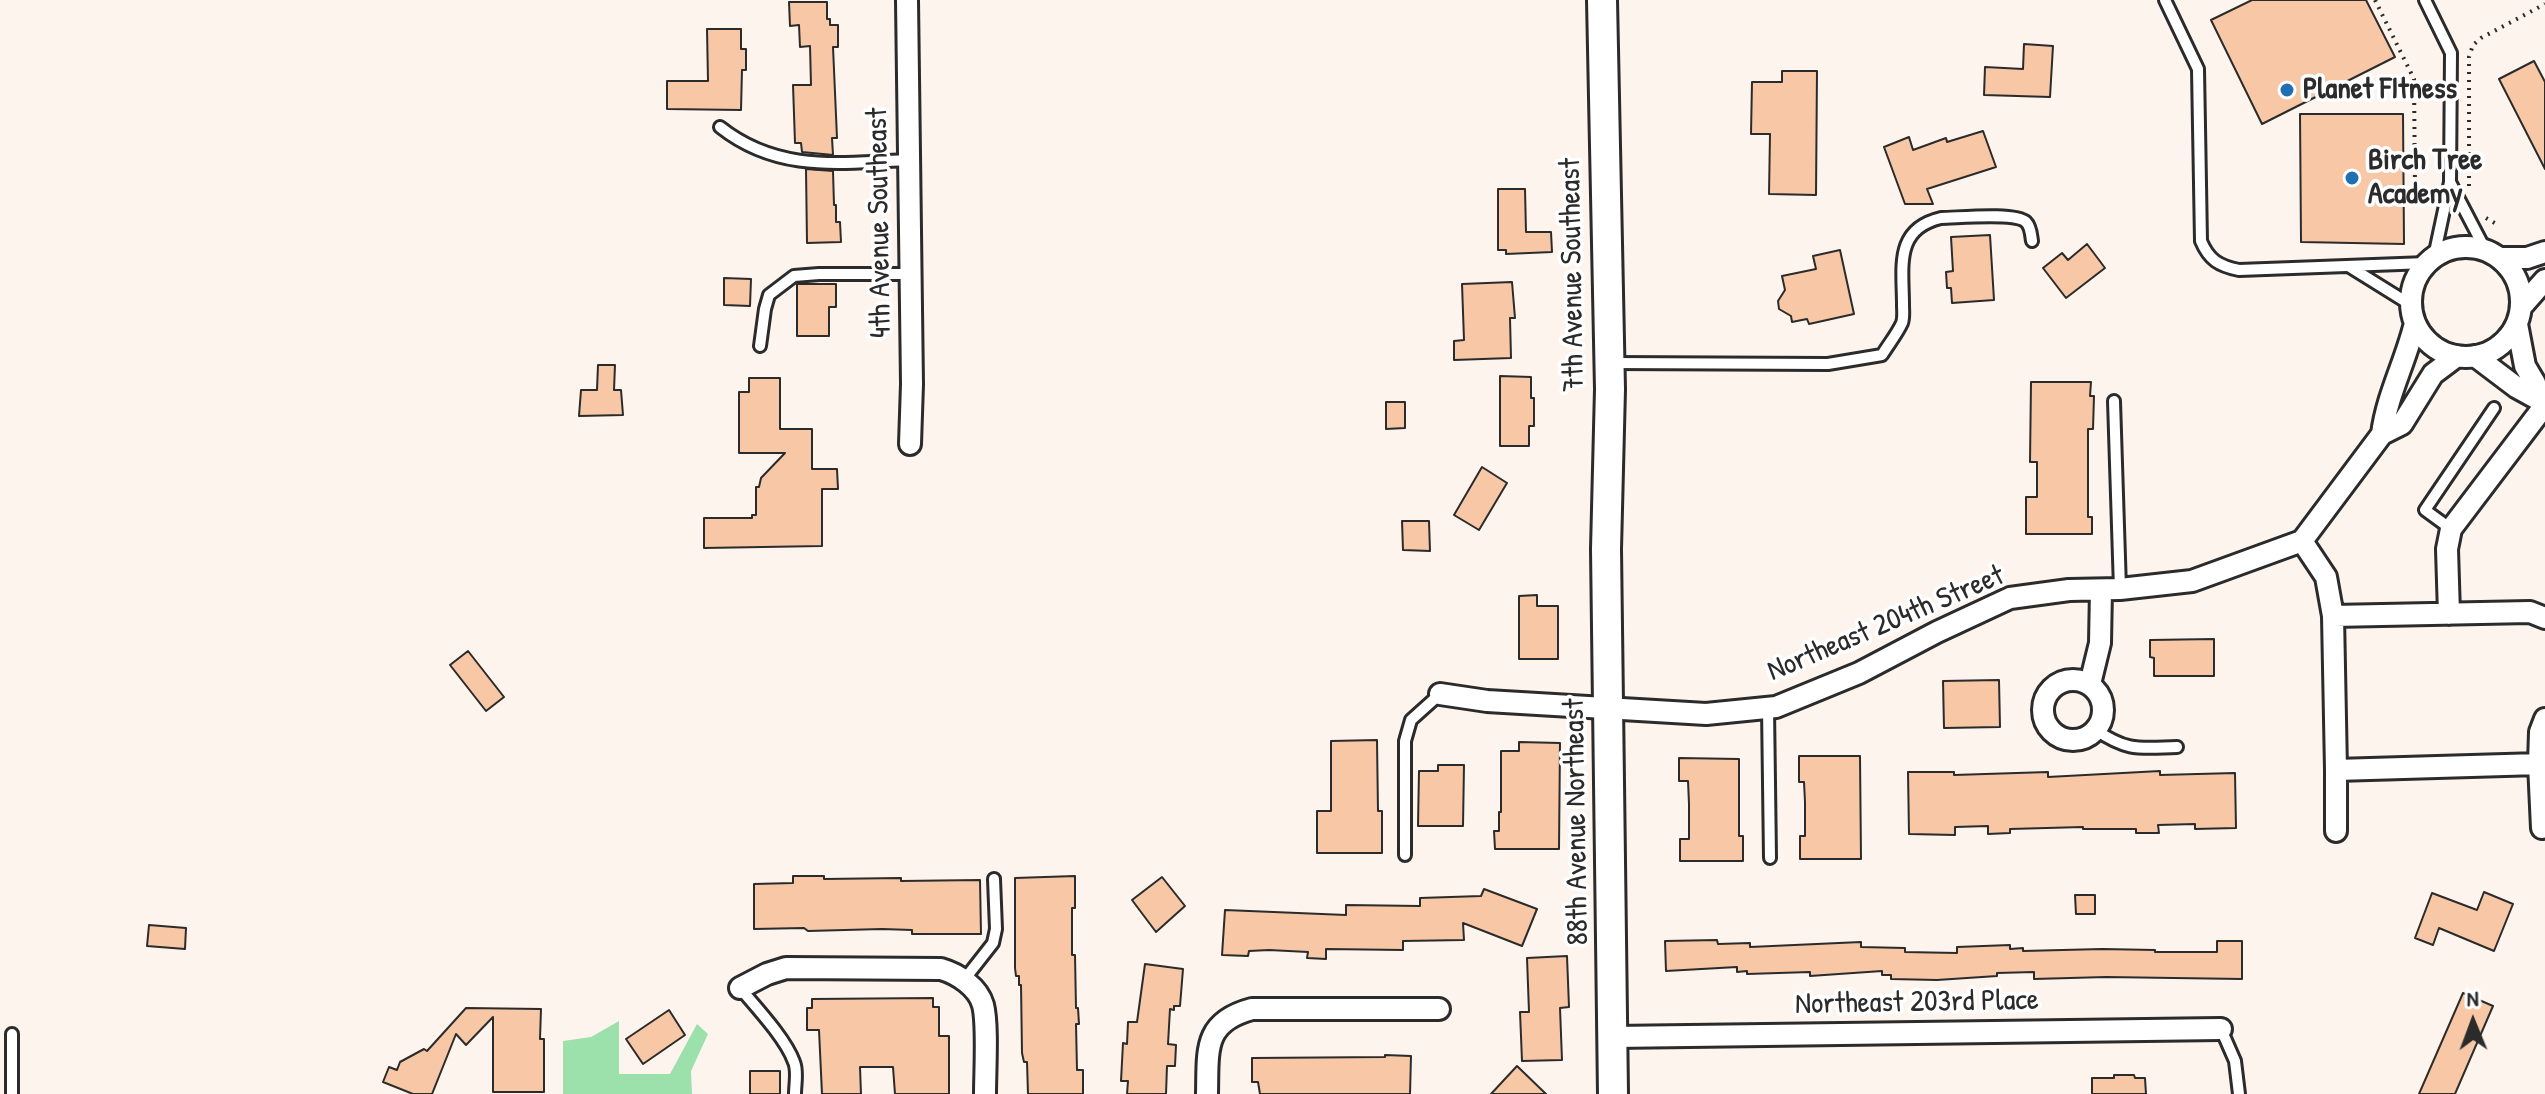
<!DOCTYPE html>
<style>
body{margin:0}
#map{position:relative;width:2545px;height:1094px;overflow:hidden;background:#fdf4ed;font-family:"Patrick Hand",sans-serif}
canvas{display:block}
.north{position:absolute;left:2433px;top:982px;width:80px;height:80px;-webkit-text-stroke:6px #fff;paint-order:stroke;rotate:359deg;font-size:22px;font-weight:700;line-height:32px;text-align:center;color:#2b2b2b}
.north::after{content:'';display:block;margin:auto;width:28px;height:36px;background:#2b2b2b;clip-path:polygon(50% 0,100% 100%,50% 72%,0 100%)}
</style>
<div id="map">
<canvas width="2545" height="1094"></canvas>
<div class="north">N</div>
</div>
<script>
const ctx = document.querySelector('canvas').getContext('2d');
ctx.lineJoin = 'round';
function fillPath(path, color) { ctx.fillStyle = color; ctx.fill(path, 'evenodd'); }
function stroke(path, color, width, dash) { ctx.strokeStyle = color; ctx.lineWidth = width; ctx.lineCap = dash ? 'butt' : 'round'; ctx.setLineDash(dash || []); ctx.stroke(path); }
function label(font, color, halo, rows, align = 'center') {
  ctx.font = font + ' "Patrick Hand",sans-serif'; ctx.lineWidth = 7; ctx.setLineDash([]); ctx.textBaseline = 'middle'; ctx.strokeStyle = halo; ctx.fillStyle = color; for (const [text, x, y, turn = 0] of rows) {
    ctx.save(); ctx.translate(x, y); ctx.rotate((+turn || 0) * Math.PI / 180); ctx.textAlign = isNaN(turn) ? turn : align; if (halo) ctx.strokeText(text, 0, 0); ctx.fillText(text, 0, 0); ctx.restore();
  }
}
fillPath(new Path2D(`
 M619,1021V1074H670L697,1024L708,1034L691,1071L692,1094H563V1041L591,1037Z`), '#9ce0ac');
const building = new Path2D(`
 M2252,0H2366L2395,57L2262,124L2211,20Z
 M789,2H827V19H830V25H838V47H833L837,138H832L833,155L802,152L801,143H795L793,85H811L810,46L800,47L799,25L790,26Z
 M707,29H741V49H746V70H742L741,110L667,109V81H708Z
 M2024,44L2053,46L2050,97L1984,95L1985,67L2023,69Z
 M2534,61L2545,82V169L2499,79Z
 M1782,71H1817L1816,195L1769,194L1770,134H1751L1752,82H1782Z
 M2300,114H2403L2404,244L2301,242Z
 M1983,131L1996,167L1927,189L1933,204H1905L1884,147L1909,137L1913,150L1946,138L1947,142Z
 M806,169L833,171L834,205H836V222H840L841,242L807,243Z
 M1498,189H1525L1526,232H1551L1552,252L1506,254V250H1498Z
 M1990,235L1994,300L1952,303L1951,288H1947L1946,272L1953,271L1951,237Z
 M2087,244L2105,268L2066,298L2043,268L2062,253L2068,260Z
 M1840,250L1854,314L1809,324L1807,319L1792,322L1791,316L1779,309L1778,301L1785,290L1782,276L1816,269L1813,256Z
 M724,278L751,279L750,306L724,305Z
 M1512,282L1515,318H1510L1511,358L1454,360V341L1464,340L1462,284Z
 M797,284H836V307H829V336H797Z
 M598,365H615L614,390H621L623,415L579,416L581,390H597Z
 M1500,376L1531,377V398H1534V426H1529V446H1500Z
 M749,378H780V429H812V469H837L838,489H822V546L704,548V518H752V515H756V487H759L761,478L785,453H739V392H749Z
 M2031,382H2091L2090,396H2094L2093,429H2088V517H2092V534H2026V497H2037V462H2030Z
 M1386,402H1405V428L1386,429Z
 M1482,467L1507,483L1479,530L1454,515Z
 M1402,521H1429L1430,551L1403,550Z
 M1537,595V606H1558V659H1519V596Z
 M2214,639V676H2154V658L2150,657V640Z
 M468,651L504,697L486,711L450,665Z
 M1999,680L2000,727L1944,728L1943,681Z
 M1377,740L1378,811H1382V853H1317V811H1331V741Z
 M1519,742L1560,743L1559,849H1495L1494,831H1499V812H1501V751H1519Z
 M1799,756H1860L1861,859H1800V836H1805V802L1804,782H1799Z
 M1679,758L1739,759V836H1743V861H1680V839H1689V804L1688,781H1679Z
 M1438,765H1464L1463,826H1418L1419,771H1438Z
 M2160,771V775L2235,773L2236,828L2195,829V824L2158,825L2159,833H2136V829H2083V827L2010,829V833L1988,834V826L1955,827V835L1909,834L1908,772H1954V775L2048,772V777Z
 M793,876H824V879L901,878V881L980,880L981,934H912V930L882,929L808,931L804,928L754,929V884L793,883Z
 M1075,876V908H1072V955H1075L1076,1008H1078L1079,1024H1076L1077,1070H1083V1094H1028L1027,1062H1024L1022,1053L1021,985H1019V976H1016L1015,968V878Z
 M1162,877L1185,906L1156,932L1132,900Z
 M1484,889L1537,909L1522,946L1463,923L1464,940L1403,941V950L1326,949V959L1307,958L1308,952L1269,950L1249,951L1248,956L1222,955L1225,910L1346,915V905L1420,906V898L1481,896Z
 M2484,892L2513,904L2494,951L2439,928L2433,945L2415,938L2432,893L2477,910Z
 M2075,895H2095V914H2076Z
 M149,925L186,928L185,949L147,946Z
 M1717,940L1718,944L1750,943V947L1861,942V947L1905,948V952L1957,953V947L2010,945V949L2023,948V951L2102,949L2155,950V952H2217V941H2242V979L2106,977L2034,979V972L1997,973V976L1937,980L1891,979V975H1882V971L1810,976V972L1747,974V971L1737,972V967L1666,971L1665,941Z
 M1567,956L1569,1007L1560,1008L1562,1060L1522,1061L1520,1012H1529L1527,958Z
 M1145,964L1183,969L1180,1006H1174V1010L1170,1009L1168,1044L1176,1045L1175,1066H1167L1166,1094H1127L1128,1081H1121L1123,1043L1127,1044L1128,1022H1137Z
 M2463,993L2493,1006L2455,1094H2419Z
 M933,998V1007H939V1036H949V1094H895L893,1067H860L861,1094H822L819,1030H807V1008H812V999Z
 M466,1008L541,1009L540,1039H544V1092H493V1017L466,1045L456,1034L432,1094H413L383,1082L389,1067L397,1070L400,1062L424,1049L427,1051Z
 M669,1010L685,1035L643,1064L626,1039Z
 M1385,1055L1411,1056L1410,1094H1260L1258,1082H1252V1058L1385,1057Z
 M1517,1066L1546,1094H1491Z
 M750,1071H780V1094H750Z
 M2114,1075H2134L2135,1078H2145L2146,1094H2092V1078H2114Z`);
fillPath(building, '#f7c7a6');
stroke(building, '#2b2b2b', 2);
const lane = new Path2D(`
 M2165,0L2198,69L2201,241C2209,260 2219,266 2239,270L2427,263
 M2425,0L2451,53L2450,182L2434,257
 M720,127C778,173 840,163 909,160
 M2450,182L2485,249
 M2350,267L2411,305
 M760,346L765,309L769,295L794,276L819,274H911
 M1610,363L1828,364L1882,355C1888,345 1897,334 1902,323C1904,318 1903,310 1903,305C1903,267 1894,229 1941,218C1957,218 2015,212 2026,222C2031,227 2031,235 2032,241
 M2114,401L2120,589
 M2451,529L2425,510L2494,408
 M1768,708L1770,858
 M2096,730C2128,752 2140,748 2177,747
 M1405,855V741L1411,720L1440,694
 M964,980L993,943L996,929L994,879
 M740,988C756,1007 786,1039 794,1062C798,1071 795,1084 795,1094
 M2221,1029L2235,1061L2239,1094
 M12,1094V1034`);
const street = new Path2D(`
 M907,0L912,384L910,444
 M2411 302a55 55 0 1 1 110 0a55 55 0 1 1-110 0Z
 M2501,258H2527L2545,252
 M2521,307L2545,280
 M2517,324L2525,366L2535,383L2540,399
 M2475,356L2516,387L2545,403
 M2382,434C2387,395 2406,361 2415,323
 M2302,541L2326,577L2333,616L2336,770L2539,764L2540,732L2545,719
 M2302,541L2382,434L2402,424L2433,374L2457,356
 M2449,614L2447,549L2451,529L2545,405
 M2333,616L2530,612L2545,618
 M2043 710a30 30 0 1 1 60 0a30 30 0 1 1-60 0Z
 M2090,684L2100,643L2101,590
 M1440,694L1487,701L1706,714L1776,707L1859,673L1937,632L2010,598L2069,590L2120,589L2192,581L2302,541
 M2539,764L2542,828
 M2336,831V770
 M740,988L767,974L786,968L941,969C958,974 978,987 983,1005C988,1024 985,1072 985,1094
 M1613,1037L2221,1029
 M1207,1094C1208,1050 1203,1022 1252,1009H1439`);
const secondary = new Path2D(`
 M1602,0L1610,389L1606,549L1613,1094`);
stroke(lane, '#2b2b2b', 16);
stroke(street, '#2b2b2b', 26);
stroke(secondary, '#2b2b2b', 34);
stroke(new Path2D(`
 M2375,0L2414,79L2415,190
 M2469,186V57L2473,45L2481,38L2545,4
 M2486,218L2498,225`), '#2b2b2b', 4, [2, 6]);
stroke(lane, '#fff', 10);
stroke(street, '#fff', 20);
stroke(secondary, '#fff', 28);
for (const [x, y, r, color] of [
 [2287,90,8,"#1f6fb2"],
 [2352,178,8,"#1f6fb2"]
]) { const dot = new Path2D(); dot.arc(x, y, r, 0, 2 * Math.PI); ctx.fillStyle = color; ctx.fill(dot); stroke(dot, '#fff', 3); }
label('bold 30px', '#2b2b2b', '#fff', [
 ["Planet FItness",2303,90],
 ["Birch Tree",2368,161],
 ["Academy",2368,195]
], 'left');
label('30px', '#2b2b2b', '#fff', [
 ["4th Avenue Southeast",880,223,-91],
 ["7th Avenue Southeast",1573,275,-91],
 ["Northeast 204th Street",1886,624,-23],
 ["88th Avenue Northeast",1577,822,-91],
 ["Northeast 203rd Place",1917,1003,-1]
]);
</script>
